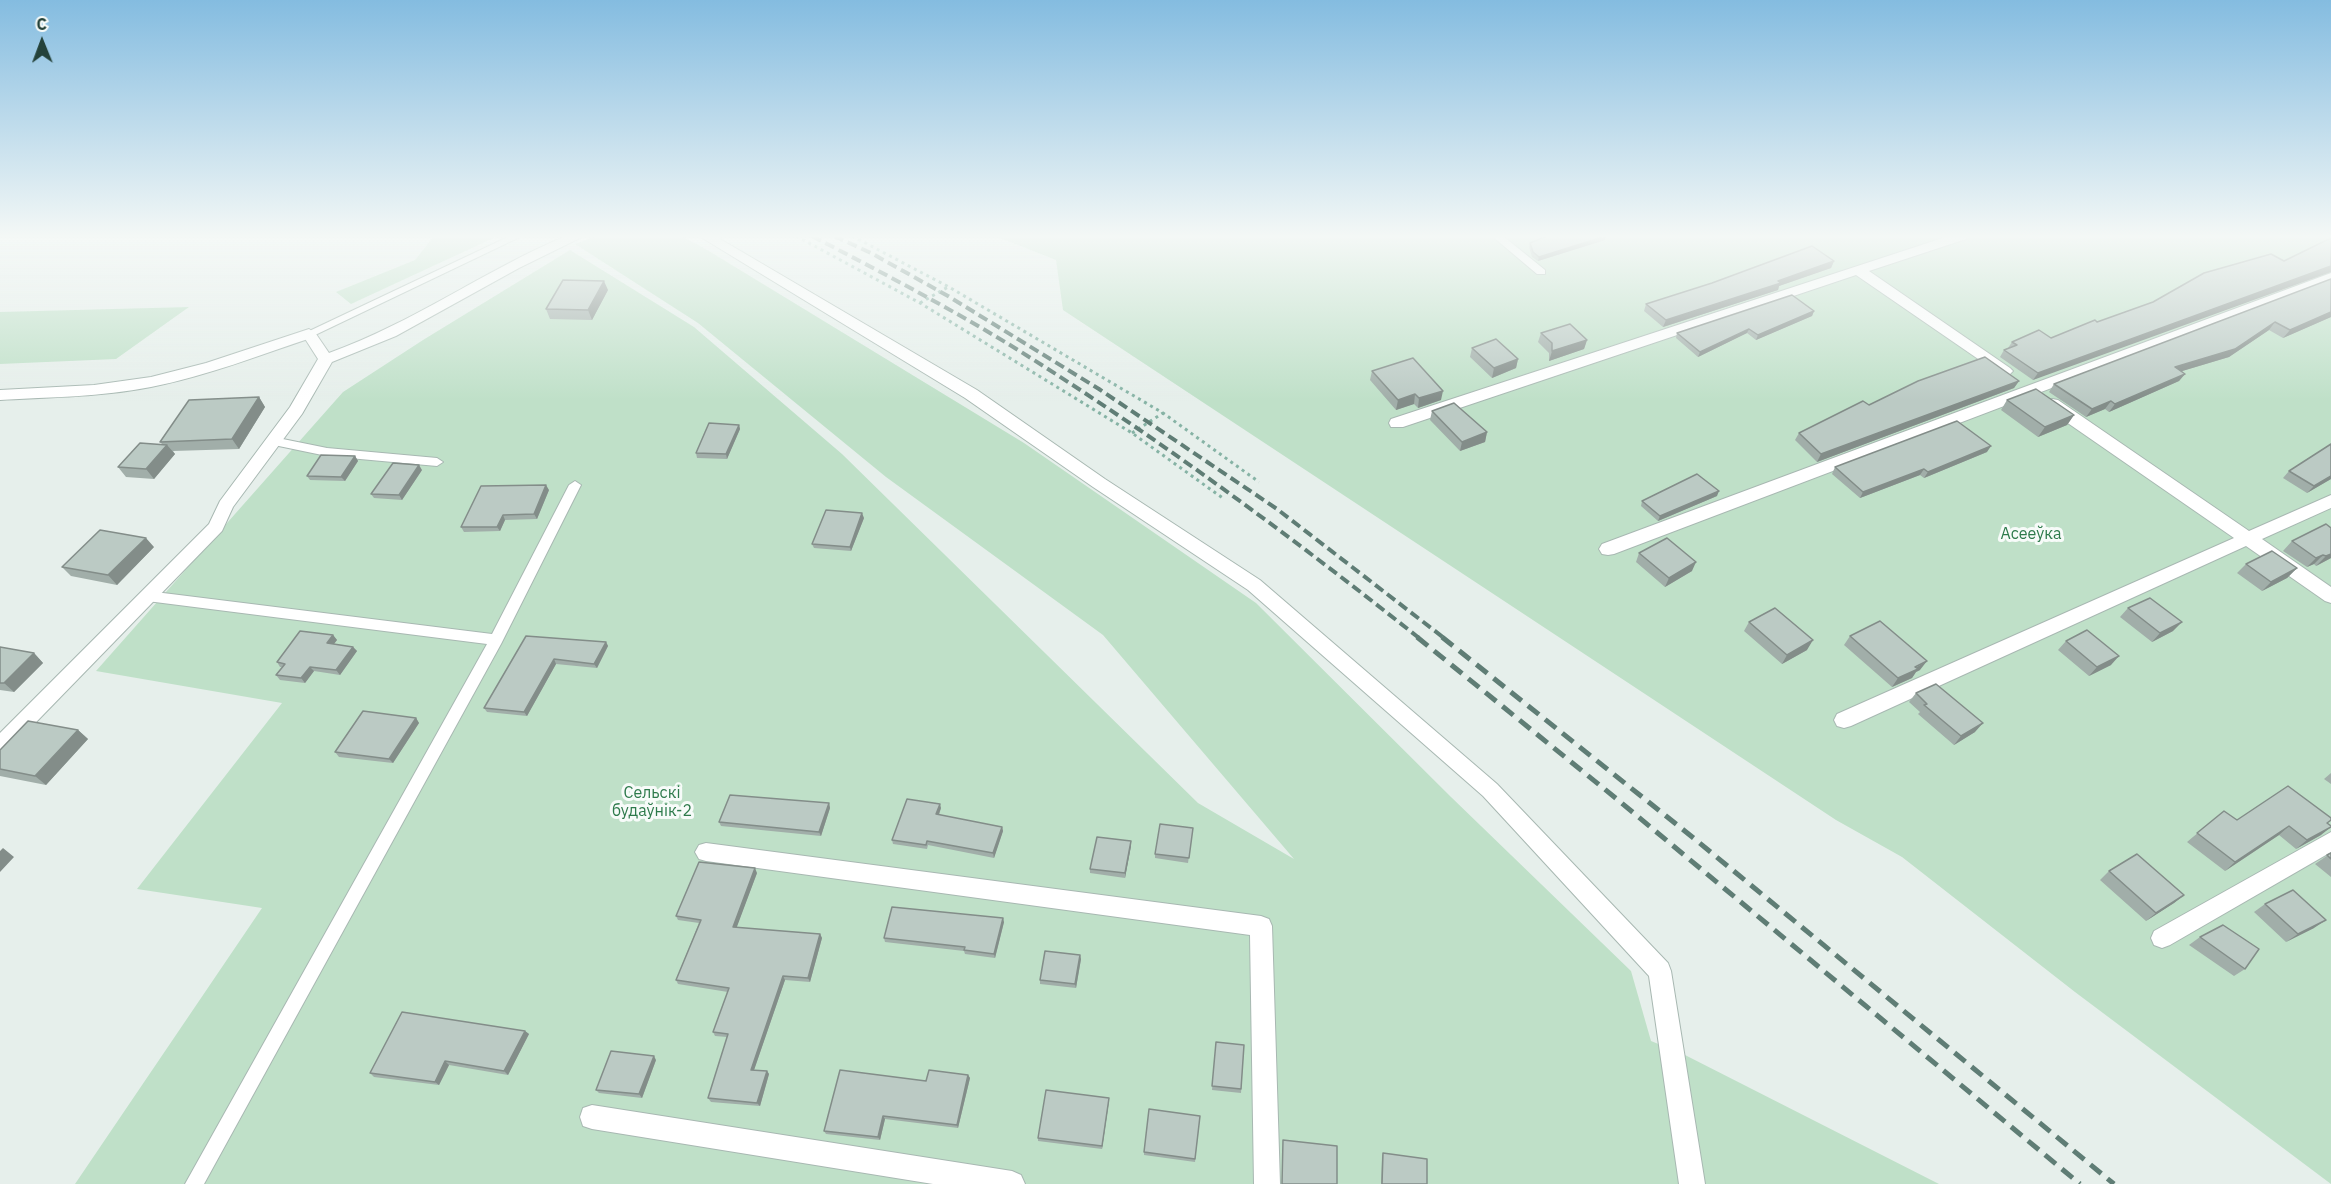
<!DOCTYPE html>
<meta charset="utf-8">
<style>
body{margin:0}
#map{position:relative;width:2331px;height:1184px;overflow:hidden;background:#e6efeb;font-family:"IBM Plex Sans",sans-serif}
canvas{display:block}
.north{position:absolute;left:12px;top:12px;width:60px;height:60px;-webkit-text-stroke:4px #f7fbf9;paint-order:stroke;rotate:359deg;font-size:16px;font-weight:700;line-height:24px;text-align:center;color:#24423a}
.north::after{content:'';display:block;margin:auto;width:21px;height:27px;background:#24423a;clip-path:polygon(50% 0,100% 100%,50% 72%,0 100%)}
</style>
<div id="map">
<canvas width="2331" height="1184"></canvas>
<div class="north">С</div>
</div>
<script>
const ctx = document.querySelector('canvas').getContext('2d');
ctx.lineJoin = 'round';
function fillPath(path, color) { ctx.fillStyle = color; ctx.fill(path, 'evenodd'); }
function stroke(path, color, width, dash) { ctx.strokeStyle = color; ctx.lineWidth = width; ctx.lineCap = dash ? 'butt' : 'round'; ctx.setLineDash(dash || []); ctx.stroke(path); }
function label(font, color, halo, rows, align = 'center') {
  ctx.font = font + ' "IBM Plex Sans",sans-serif'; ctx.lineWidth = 6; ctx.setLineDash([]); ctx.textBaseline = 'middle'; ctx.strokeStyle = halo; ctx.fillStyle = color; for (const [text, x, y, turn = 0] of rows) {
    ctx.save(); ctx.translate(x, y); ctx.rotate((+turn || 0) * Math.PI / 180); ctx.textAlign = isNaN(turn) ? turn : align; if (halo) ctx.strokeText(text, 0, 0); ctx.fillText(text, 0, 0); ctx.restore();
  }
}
fillPath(new Path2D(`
 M434,236H498L351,304L336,292L415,260Z
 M597,236H681L704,248L1024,443L1256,603L1451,797L1631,971L1651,1041L1683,1054L1939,1184H75L262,908L137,889L282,703L96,671L343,392L423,340L570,250L694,327L842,454L1198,803L1294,859L1103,635L886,477L698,323L575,244Z
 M995,236H2331V1184L2075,992L1902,857L1836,820L1063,310L1056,260Z
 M189,307L116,359L0,364V312Z`), '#bfe0c8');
const service = new Path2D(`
 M510,236H522L313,336L309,337L303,334Z
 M1492,236H1503L1545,270V274H1537Z
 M273,437L327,448L437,458L443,462L437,466L327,456L269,444L267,441Z
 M575,481L581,485L501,644L204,1184H185L487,644L147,601L142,600L140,596L142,592L147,591L492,634L569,485Z`);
const minor = new Path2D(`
 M566,236H584L519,268L396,336L332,362L302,414L233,507L222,531L7,752L0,754V733L209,524L220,501L290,407L318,359L302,334L304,331H314L329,353C413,323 485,270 566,236Z
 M699,236H715L977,390L1105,479L1260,580L1497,784L1668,963L1671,971L1705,1184H1679L1649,976L1483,796L1248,590L1093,487L965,398Z
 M1949,236H1968L1966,239L1869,271L2010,368L2013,371L2010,374H2000L1856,275L1403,427H1391L1389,423L1391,419Z
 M2331,273V282L1614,554L1608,555L1602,554L1599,549L1602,544Z
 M2052,399L2058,400L2249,531L2331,495V508L2262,539L2331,587V603L2325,601L2246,546L1851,726L1844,728L1837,726L1834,720L1837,714L2234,538L2046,408L2044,404Z
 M2331,832V852L2170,945L2162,948L2154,945L2151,938L2154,931Z
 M706,843L1261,916L1269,919L1272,926L1280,1184H1254L1250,935L706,861L699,859L695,852L699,845Z
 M592,1105L1012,1171L1021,1175L1025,1184H933L592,1129L583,1126L580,1117L583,1108Z`);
const tertiary = new Path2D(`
 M309,329L316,334L314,337C260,355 207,376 151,387C101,397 51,397 0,400V390L94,385L151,377L206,363Z`);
stroke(service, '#a8b8b2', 2);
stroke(minor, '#a8b8b2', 2);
stroke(tertiary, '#a8b8b2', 2);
stroke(new Path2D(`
 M796,236L920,303L1132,433L1224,499
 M852,236L949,287L1163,413L1259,482
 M920,303L948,287
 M1132,433L1163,413`), '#86b3a5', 3, [3, 4]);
fillPath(service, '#fff');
fillPath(minor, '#fff');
fillPath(tertiary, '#fff');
stroke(new Path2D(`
 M812,236C879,271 946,306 1010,345C1153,434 1288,534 1419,638
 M834,236L871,253L948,296L1099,389L1277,509L1444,638`), '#5f7d75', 4, [10, 5]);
stroke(new Path2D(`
 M1417,637L1618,800L2080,1184
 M1442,637L1696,840L2114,1184`), '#5f7d75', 5, [14, 8]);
fillPath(new Path2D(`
 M1605,240L1538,261L1532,257L1529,247L1530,243Z
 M1834,261L1831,268L1779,286L1778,290L1663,327L1644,311L1646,304Z
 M2284,261L2033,380L2000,357L2004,350L2008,348L2012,342L2051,338L2097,322Z
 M2331,279V317L2283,338L2269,330L2229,357L2182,371L2185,374L2179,381L2109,412L2105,409L2086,417L2049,392L2054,384Z
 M608,290L592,320L550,319L546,309Z
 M1814,311L1812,316L1756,340L1747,333L1698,357L1676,338L1677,333Z
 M1541,333L1587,340L1584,349L1549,361V353L1538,342Z
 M1472,348L1518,359L1516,368L1492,378L1470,357Z
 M1372,371L1441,400L1418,408L1414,404L1396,410L1370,380Z
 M2019,381L2014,388L1817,462L1795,440L1799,433L1869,405Z
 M259,397L265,407L239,449L173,451L175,454L154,479L126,477L118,467L162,444L160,442Z
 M2007,400L2074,415L2067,425L2038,437L2001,410Z
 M1432,411L1487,432L1485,442L1460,451L1430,420Z
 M739,425L740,429L727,459L697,458L696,453Z
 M2331,444V479L2307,493L2283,478L2289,471Z
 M1987,452L1924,478L1920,475L1860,498L1832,474L1835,467Z
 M355,456L358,461L345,481L310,480L307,476Z
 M422,470L402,500L374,498L371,494Z
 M549,490L537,519L505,520L500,531L464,532L461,527Z
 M1717,496L1658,521L1641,506L1642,501Z
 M864,518L851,551L814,548L812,544Z
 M2331,528V558L2316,566L2314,564L2307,567L2283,551L2292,541Z
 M154,547L117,585L71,576L62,567Z
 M1639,553L1692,571L1665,587L1636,562Z
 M2246,564L2297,568L2287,578L2262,591L2237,573Z
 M2128,608L2173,631L2152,642L2120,617Z
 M1749,622L1807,650L1782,664L1744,631Z
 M333,635L337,640L333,644L353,647L357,651L340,675L314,671L305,683L280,680L276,675L282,667H280L277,662Z
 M526,636L606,642L608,646L597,668L556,664L527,716L487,712L484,708Z
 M1850,636L1920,670L1916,672L1912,678L1892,687L1844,645Z
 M2066,641L2111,665L2089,676L2058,650Z
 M0,647L34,653L43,663L14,692L0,690Z
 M1916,693L1975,732L1954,745L1918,714L1920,712L1909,702Z
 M416,718L419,723L393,763L339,757L335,752Z
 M78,730L88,739L46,785L0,776V750Z
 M2331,773V784L2324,779Z
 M829,803L830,808L821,836L721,826L719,822Z
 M941,808L939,815L1002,827L1003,831L994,858L928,845L927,849L893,844L892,840Z
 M2224,811L2237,820L2327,823L2321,835L2296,849L2279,835L2225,871L2187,842Z
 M1193,828L1188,863L1155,858V854Z
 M1131,841V846L1125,878L1090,873V869Z
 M2331,853V877L2315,864Z
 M2109,871L2184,895L2174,903L2146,921L2100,880Z
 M757,873L736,928L820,934L822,938L810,982L785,980L754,1070L767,1071L769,1074L760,1106L711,1102L708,1098L727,1037L715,1036L713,1032L728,992L678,984L676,980L699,923L678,920L676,916Z
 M2265,904L2314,928L2286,942L2254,912Z
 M1004,922L995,958L965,954L964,951L885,942L884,938Z
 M2200,937L2245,969L2234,976L2189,945Z
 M1081,959L1076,988L1040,984V980Z
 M525,1031L529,1034L508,1075L449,1065L439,1085L374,1077L370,1073Z
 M1216,1042L1244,1045L1241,1093L1212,1090Z
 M656,1060L642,1098L599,1093L596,1090Z
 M968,1075L970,1078L958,1128L885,1119L880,1140L826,1134L824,1131L926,1081Z
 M1109,1098L1102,1149L1038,1141V1138Z
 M1200,1116L1195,1162L1144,1155V1152Z
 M1383,1153L1427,1184H1381L1382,1156Z`), '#a1aea9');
fillPath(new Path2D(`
 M1606,236L1605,240L1538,261L1539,257Z
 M1834,261L1831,268L1779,286L1778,290L1663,327L1666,320Z
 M2331,266V272L2033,380L2038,373Z
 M604,281L608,290L592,320L588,310Z
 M1814,311L1812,316L1756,340L1758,335Z
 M2331,312V317L2283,338L2290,330Z
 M2275,322L2269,330L2229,357L2169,375L2175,367Z
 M1749,329L1747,333L1698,357L1700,352Z
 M1587,340L1584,349L1549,361L1552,351Z
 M1518,359L1516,368L1492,378L1494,368Z
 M2185,374L2179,381L2109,412L2115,404Z
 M2019,381L2014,388L1817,462L1821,454Z
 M1443,391L1441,400L1418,408L1419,398Z
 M1415,394L1414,404L1396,410L1398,400Z
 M259,397L265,407L239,449L232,439Z
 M2111,401L2105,409L2086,417L2092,409Z
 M2074,415L2067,425L2038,437L2045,427Z
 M739,425L740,429L727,459L726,454Z
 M1487,432L1485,442L1460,451L1462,442Z
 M167,445L175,454L154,479L146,469Z
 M1991,446L1987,452L1924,478L1928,472Z
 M355,456L358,461L345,481L341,477Z
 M419,465L422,470L402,500L399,495Z
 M1924,469L1920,475L1860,498L1863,492Z
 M2331,476V479L2307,493L2314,486Z
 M546,485L549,490L537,519L534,514Z
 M1719,491L1717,496L1658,521L1660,516Z
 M862,513L864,518L851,551L850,547Z
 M503,515L505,520L500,531L497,527Z
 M146,538L154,547L117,585L108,575Z
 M2331,554V558L2316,566L2326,556Z
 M2323,555L2314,564L2307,567L2316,558Z
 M1696,562L1692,571L1665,587L1669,578Z
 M2297,568L2287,578L2262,591L2271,582Z
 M2182,622L2173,631L2152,642L2160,633Z
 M333,635L337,640L331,648L327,643Z
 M1813,640L1807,650L1782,664L1787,655Z
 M606,642L608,646L597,668L594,664Z
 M353,647L357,651L340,675L336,670Z
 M34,653L43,663L14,692L4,683Z
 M2119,656L2111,665L2089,676L2097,667Z
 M554,659L556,664L527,716L524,712Z
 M1927,661L1920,670L1916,672L1912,678L1892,687L1898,678Z
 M310,667L314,671L305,683L301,678Z
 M416,718L419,723L393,763L389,759Z
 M1983,723L1975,732L1954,745L1961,736Z
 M78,730L88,739L46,785L35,776Z
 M829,803L830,808L821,836L819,832Z
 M940,804L941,808L937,819L936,814Z
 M2289,826L2279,835L2225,871L2235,862Z
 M1002,827L1003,831L994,858L993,853Z
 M2331,827L2321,835L2296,849L2307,840Z
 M1131,841V846L1125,878V873Z
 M3,848L14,857L0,872V851Z
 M755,868L757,873L735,932L733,927Z
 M2184,895L2174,903L2146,921L2156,913Z
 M1003,918L1004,922L995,958L994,954Z
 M2326,920L2314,928L2286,942L2298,934Z
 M820,934L822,938L810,982L808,978Z
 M1080,955L1081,959L1076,988L1075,984Z
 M783,976L785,980L753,1073L751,1070Z
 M525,1031L529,1034L508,1075L504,1071Z
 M654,1056L656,1060L642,1098L639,1094Z
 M445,1061L449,1065L439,1085L435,1082Z
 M767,1071L769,1074L760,1106L757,1103Z
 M968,1075L970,1078L958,1128L957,1125Z
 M1109,1098V1101L1102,1149V1146Z
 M883,1116L885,1119L880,1140L878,1137Z`), '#838d89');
const building = new Path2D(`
 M1547,236H1606L1539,257L1533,252L1530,243Z
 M2331,238V266L2038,373L2004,350L2017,345L2012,342L2039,330L2051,338L2095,320L2097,322L2153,302L2204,273L2271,254L2284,261Z
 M1812,246L1834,261L1778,281L1781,283L1666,320L1646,304L1712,283Z
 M2331,279V312L2290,330L2275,322L2235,349L2175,367L2185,374L2115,404L2111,401L2092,409L2054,384Z
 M563,280L604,281L588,310L546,309Z
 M1792,295L1814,311L1758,335L1749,329L1700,352L1677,333Z
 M1570,324L1587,340L1552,351V343L1541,333Z
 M1496,339L1518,359L1494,368L1472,348Z
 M1985,357L2019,381L1821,454L1799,433L1863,401L1869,405L1918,381Z
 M1413,358L1443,391L1419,398L1415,394L1398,400L1372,371Z
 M2036,389L2074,415L2045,427L2007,400Z
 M259,397L232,439L160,442L189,400Z
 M1454,403L1487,432L1462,442L1432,411Z
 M1957,421L1991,446L1928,472L1924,469L1863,492L1835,467Z
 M709,423L739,425L726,454L696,453Z
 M140,443L167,445L146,469L118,467Z
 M2331,444V476L2314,486L2289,471Z
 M321,455L355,456L341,477L307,476Z
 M393,463L419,465L399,495L371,494Z
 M1697,474L1719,491L1660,516L1642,501Z
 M546,485L534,514L503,515L497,527H461L481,486Z
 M826,510L862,513L850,547L812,544Z
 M2326,524L2331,528V554L2326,556L2323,555L2316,558L2292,541Z
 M100,530L146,538L108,575L62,567Z
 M1667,538L1696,562L1669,578L1639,553Z
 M2272,551L2297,568L2271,582L2246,564Z
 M2150,598L2182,622L2160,633L2128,608Z
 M1775,608L1813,640L1787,655L1749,622Z
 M1880,621L1927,661L1915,667L1918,669L1898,678L1850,636Z
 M2087,630L2119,656L2097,667L2066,641Z
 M300,631L333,635L327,643L353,647L336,670L310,667L301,678L276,675L285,664L277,662Z
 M526,636L606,642L594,664L554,659L524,712L484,708Z
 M0,647L34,653L4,683H0Z
 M1936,684L1983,723L1961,736L1924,705L1927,704L1916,693Z
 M363,711L416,718L389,759L335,752Z
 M28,721L78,730L35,776L0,769V750Z
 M2288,786L2331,818V820L2327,823L2331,826V827L2307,840L2289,826L2235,862L2197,833L2224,811L2237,820Z
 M730,795L829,803L819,832L719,822Z
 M907,799L940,804L936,814L1002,827L993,853L927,841L926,845L892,840Z
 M1160,824L1193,828L1189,858L1155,854Z
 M1097,837L1131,841L1125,873L1090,869Z
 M2331,853V859L2327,855Z
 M2137,854L2184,895L2156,913L2109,871Z
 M699,862L755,868L733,927L820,934L808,978L783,976L751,1070L767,1071L757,1103L708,1098L728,1034L713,1032L729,988L676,980L701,920L676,916Z
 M2293,890L2326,920L2298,934L2265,904Z
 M892,907L1003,918L994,954L964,950L965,947L884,938Z
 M2223,925L2259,949L2245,969L2200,937Z
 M1045,951L1080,955L1075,984L1040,980Z
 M402,1012L525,1031L504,1071L445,1061L435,1082L370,1073Z
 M1216,1042L1244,1045L1241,1089L1212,1086Z
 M611,1051L654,1056L639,1094L596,1090Z
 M840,1070L926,1081L929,1070L968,1075L957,1125L883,1116L878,1137L824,1131Z
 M1046,1090L1109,1098L1102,1146L1038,1138Z
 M1149,1109L1200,1116L1195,1159L1144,1152Z
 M1283,1140L1337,1146V1184H1282Z
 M1383,1153L1427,1159V1184H1382Z`);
fillPath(building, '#bbcac4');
stroke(building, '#838d89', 1.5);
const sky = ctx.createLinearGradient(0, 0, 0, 401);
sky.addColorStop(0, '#84bce0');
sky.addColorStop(0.59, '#f4f8f6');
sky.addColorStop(1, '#f4f8f600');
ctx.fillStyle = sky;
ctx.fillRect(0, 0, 2331, 401);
label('16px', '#2d7a4b', '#f7fbf9', [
 ["Асееўка",2031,534],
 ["Сельскі",652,793],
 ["будаўнік-2",652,811]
]);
</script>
